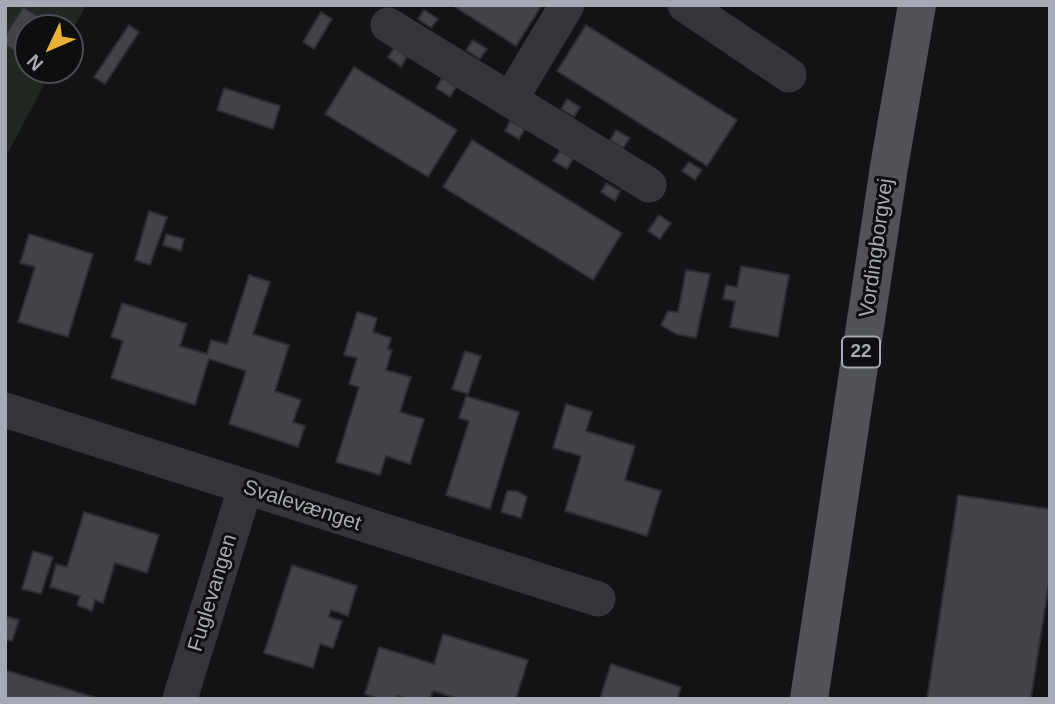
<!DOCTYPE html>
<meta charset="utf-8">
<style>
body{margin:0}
#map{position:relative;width:1055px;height:704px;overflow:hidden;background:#131315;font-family:Helvetica,sans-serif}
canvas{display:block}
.frame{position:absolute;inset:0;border:7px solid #a6aab4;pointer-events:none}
.north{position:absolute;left:14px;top:14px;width:70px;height:70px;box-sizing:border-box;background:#0e0e10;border:2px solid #4b4c52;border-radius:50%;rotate:226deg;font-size:19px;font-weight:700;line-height:28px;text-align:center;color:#a6aab4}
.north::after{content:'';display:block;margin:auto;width:24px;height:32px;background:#e8b138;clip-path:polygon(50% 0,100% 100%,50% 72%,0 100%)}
</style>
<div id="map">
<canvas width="1055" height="704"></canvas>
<div class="frame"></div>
<div class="north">N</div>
</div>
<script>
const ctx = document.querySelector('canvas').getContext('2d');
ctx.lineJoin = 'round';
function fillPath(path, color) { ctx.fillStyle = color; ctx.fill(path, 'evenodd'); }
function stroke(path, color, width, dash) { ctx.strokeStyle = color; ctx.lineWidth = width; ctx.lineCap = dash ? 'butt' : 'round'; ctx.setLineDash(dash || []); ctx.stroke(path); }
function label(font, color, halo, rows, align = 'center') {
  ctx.font = font + ' Helvetica,sans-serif'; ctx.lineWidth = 6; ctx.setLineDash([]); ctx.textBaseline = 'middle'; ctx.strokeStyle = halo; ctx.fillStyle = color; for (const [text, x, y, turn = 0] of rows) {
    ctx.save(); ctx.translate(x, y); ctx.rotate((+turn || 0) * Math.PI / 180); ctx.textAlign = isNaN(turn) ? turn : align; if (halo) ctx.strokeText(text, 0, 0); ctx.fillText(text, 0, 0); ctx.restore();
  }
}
fillPath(new Path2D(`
 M5,5H86L70,35V28H28V70H52L5,158Z`), '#202721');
const building = new Path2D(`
 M452,5H542L516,46Z
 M23,7L45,21L40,28H28V48L23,56L5,45V36Z
 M424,10L438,19L431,28L418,19Z
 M321,12L332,19L314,49L303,42Z
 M129,25L139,32L105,84L94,77Z
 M586,25L737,120L707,166L557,71Z
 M473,40L487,49L480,59L466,50Z
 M394,48L407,57L401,67L388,57Z
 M354,67L457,130L428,177L325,114Z
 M442,78L456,87L450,97L436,88Z
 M224,88L280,106L273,129L217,110Z
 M567,99L580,107L574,117L561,109Z
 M510,121L525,129L519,139L505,131Z
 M616,130L630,138L623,148L610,140Z
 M472,140L622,233L593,280L443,187Z
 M560,151L573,159L567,169L553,161Z
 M689,162L702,170L695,180L682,171Z
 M606,183L620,191L615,201L601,192Z
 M149,211L167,217L150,265L135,260Z
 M659,215L671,223L660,239L648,231Z
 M29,234L93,254L68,337L18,322L35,267L20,263Z
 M166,234L184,239L181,251L163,245Z
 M741,266L789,275L778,337L730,327L735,301L723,299L726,285L737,287Z
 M686,270L710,274L696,338L676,334L661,325L668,311L678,312Z
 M249,275L270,282L253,334L289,345L275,391L301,400L293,422L305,426L298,447L229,424L246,371L209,359L195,405L111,378L123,341L111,337L122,303L187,324L180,346L207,354L211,340L227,344Z
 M357,312L377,318L373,332L391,338L388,349L392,350L386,370L411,377L400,412L424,419L410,464L386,456L380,475L336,462L359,387L349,384L357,358L344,355Z
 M465,351L481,356L468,394L452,389Z
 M466,396L519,412L490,509L446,495L469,421L459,418Z
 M566,404L592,412L586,431L635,446L625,480L661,491L647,536L565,511L581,456L553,448Z
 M507,491H517L527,497L521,518L501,512Z
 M958,495L1050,509V576L1031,699H927Z
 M84,512L159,535L147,573L115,563L103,603L95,600L92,611L77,605L80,596L50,587L56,564L67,567Z
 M33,551L53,557L41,594L22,589Z
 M292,565L357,586L348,616L331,610L329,617L342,621L333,648L320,644L313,668L264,653Z
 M5,616L19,620L12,641L7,640L5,647Z
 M443,634L528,660L516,699H459L433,691L430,699H407L397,696L396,699H379L365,694L379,647L434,664Z
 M611,664L681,687L677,699H600Z
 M5,670L100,699H5Z`);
fillPath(building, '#424348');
stroke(building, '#2d2d31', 2);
stroke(new Path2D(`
 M685,5L789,75
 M388,25L649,185
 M510,100L567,5
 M5,410L598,599
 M180,699L245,488`), '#34353a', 35);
stroke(new Path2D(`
 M809,699L889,167L917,5`), '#515258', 38);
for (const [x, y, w] of [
 [861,352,38]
]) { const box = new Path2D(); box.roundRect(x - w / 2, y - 15.5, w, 31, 5); ctx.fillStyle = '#0e0e10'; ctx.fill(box); stroke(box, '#a6aab4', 2); }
label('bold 19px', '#a6aab4', null, [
 ["22",861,352]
]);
label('21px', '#a6aab4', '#0e0e10', [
 ["Vordingborgvej",877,248,-82],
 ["Svalevænget",302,506,18],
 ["Fuglevangen",213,593,-73]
]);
</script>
